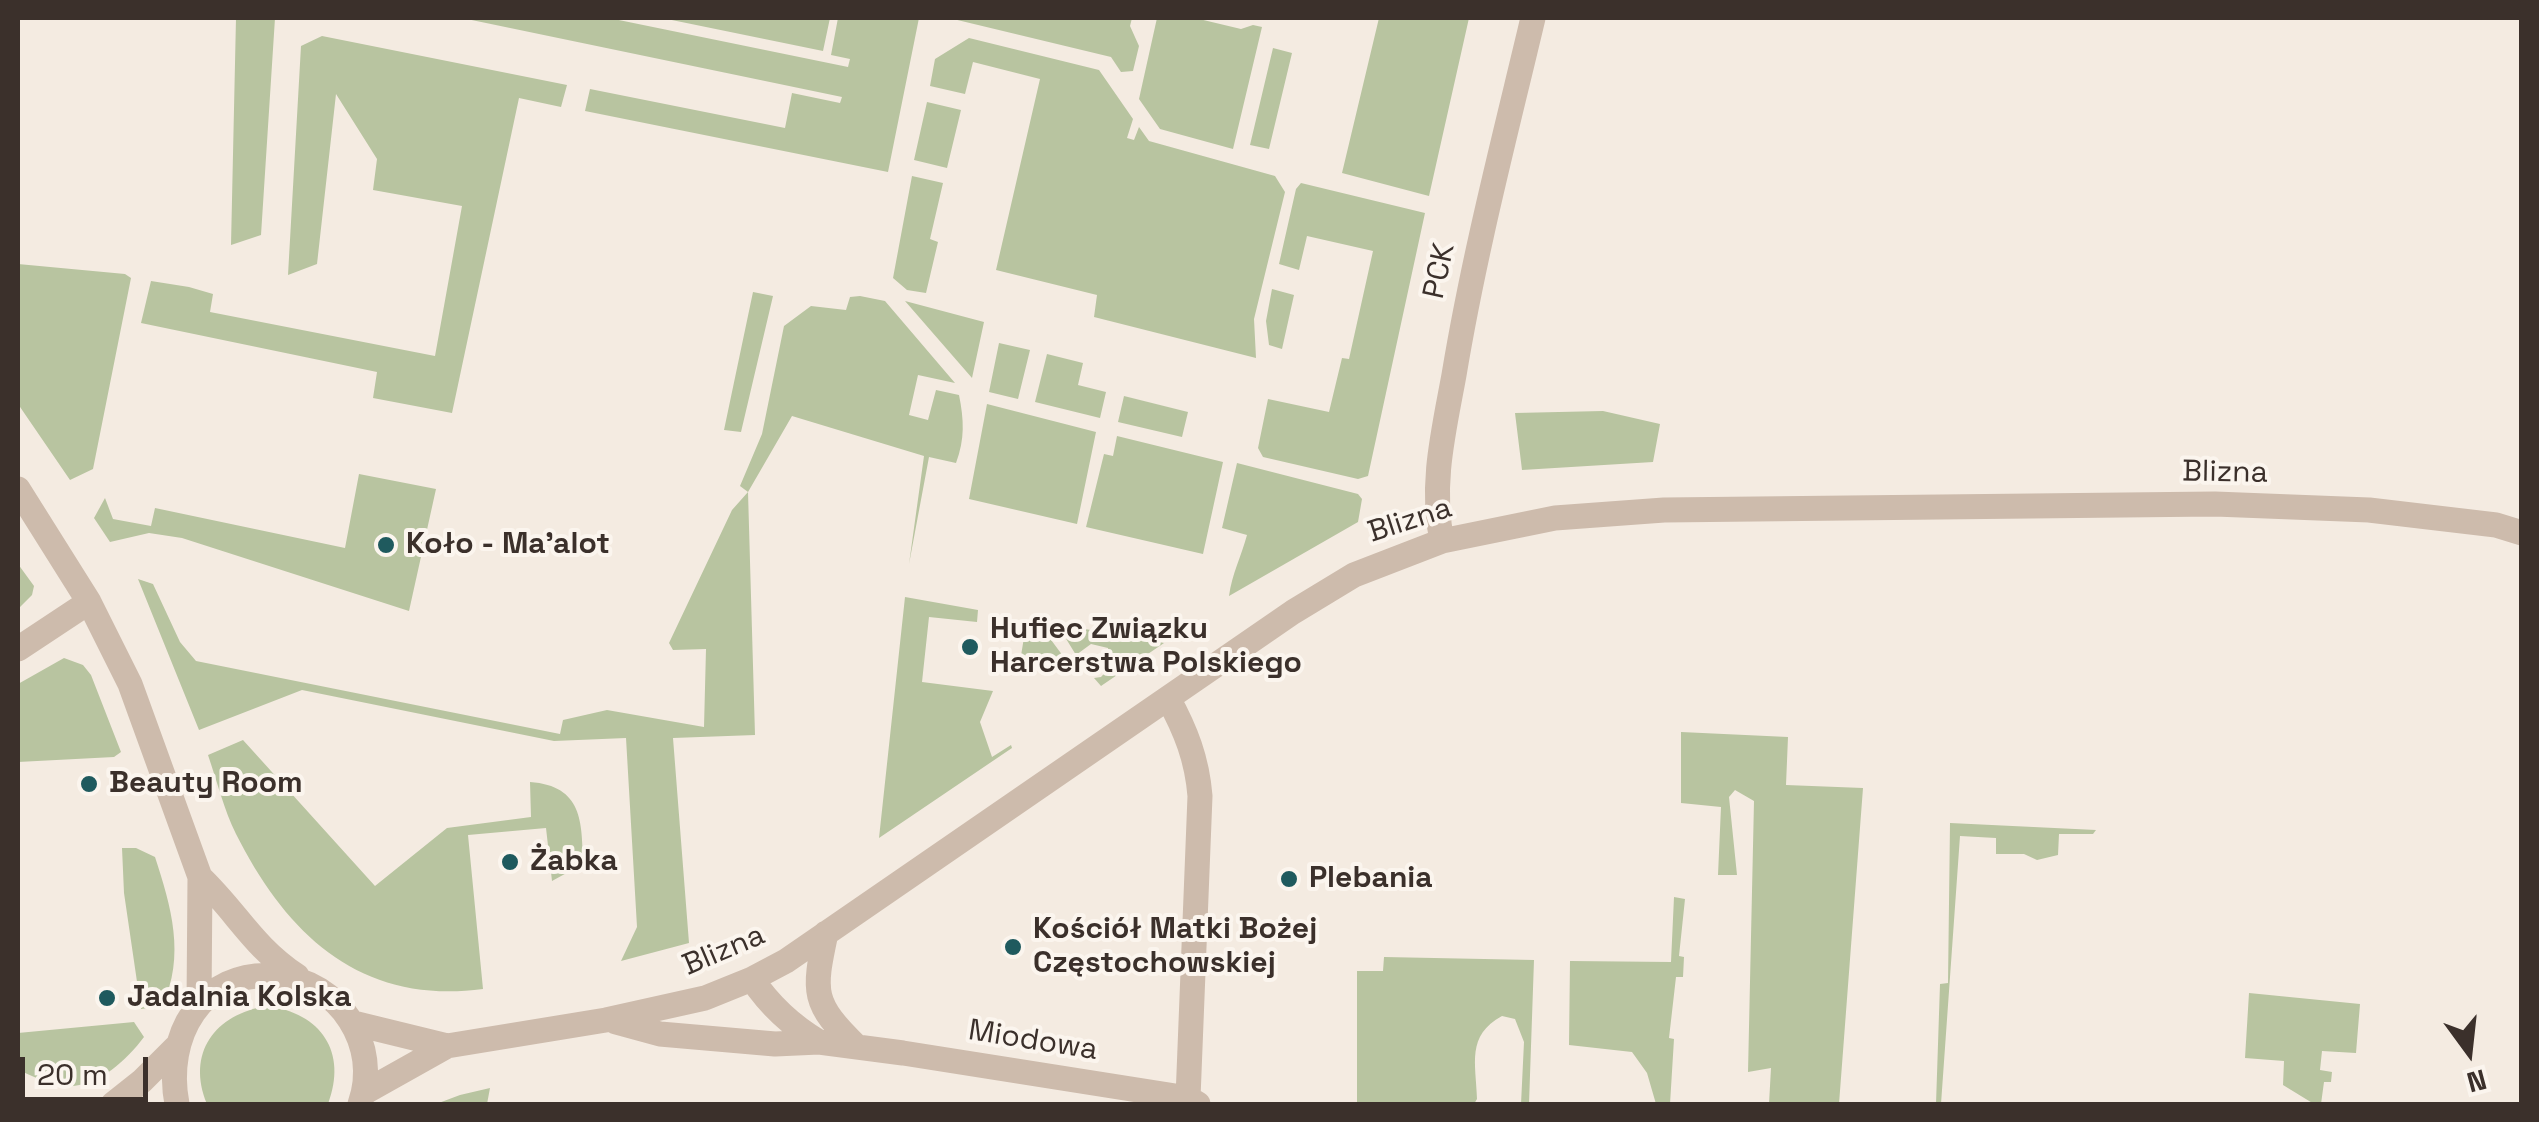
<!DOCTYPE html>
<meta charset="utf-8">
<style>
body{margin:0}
#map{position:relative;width:2539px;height:1122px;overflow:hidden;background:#f4ebe1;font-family:"Space Grotesk",sans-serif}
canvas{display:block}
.frame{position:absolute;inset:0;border:20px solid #3b302b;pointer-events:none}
.north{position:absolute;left:2419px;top:1002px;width:100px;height:100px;-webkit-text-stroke:8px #fbf5ee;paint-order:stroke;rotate:165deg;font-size:28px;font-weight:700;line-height:40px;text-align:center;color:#3b302b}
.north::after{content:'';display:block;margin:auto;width:35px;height:45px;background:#3b302b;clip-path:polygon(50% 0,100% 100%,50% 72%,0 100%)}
.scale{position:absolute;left:20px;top:1057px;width:128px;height:45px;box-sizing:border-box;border:5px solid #3b302b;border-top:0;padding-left:12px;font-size:30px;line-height:35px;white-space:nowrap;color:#3b302b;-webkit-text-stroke:8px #fbf5ee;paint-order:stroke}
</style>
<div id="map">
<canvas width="2539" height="1122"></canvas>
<div class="frame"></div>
<div class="north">N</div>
<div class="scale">20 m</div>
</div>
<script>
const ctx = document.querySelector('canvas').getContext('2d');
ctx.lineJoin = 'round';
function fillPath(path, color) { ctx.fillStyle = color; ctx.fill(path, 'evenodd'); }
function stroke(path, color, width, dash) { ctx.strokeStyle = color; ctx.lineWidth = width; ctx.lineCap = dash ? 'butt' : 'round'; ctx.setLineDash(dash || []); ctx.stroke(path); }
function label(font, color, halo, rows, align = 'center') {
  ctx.font = font + ' "Space Grotesk",sans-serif'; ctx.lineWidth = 8; ctx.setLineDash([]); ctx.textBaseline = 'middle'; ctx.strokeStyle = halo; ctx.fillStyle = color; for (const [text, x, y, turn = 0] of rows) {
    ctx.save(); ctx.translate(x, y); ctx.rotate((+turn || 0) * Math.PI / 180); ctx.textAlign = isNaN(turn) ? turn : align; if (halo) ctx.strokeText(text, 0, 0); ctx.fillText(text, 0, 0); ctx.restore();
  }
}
fillPath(new Path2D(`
 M236,18H275L261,235L231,245Z
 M462,18H609L848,67L850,59L831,55L838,18H919L888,172L585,111L590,89L785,128L792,93L840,103L842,97Z
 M662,18H830L823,51Z
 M949,18H1132L1130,26L1139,46L1133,71L1121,72L1111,57Z
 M1157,18H1195L1241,29L1253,25L1262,27L1233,149L1160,129L1139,99Z
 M1379,18H1469L1429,196L1342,173Z
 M322,36L567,85L561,107L519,98L452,413L373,398L377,372L141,323L151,281L189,287L213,294L210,312L435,356L462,206L373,190L377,159L336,94L317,264L288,275L301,46Z
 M969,38L1099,70L1133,119L1127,138L1134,140L1139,127L1149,141L1275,176L1285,192L1254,319L1256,358L1094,317L1097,295L996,270L1040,79L973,62L965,94L930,86L935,59Z
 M1273,48L1292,53L1269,149L1250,145Z
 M927,102L961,110L947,168L914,160Z
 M912,176L943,183L930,239L938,242L926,293L907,290L893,278Z
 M1301,183L1425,213L1368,476L1358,479L1263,457L1258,448L1268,399L1329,412L1342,358L1349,359L1373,251L1307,236L1299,270L1279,264L1296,189Z
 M18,264L125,274L131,278L93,469L70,480L18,404Z
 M1272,289L1294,295L1282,349L1269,345L1266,321Z
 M753,292L773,296L741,432L724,430Z
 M860,296L885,301L955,383L918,375L909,415L928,420L936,390L959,395C964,420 965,439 956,463L929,457L909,564L924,456L792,416L748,492L755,735L673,738L689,943L621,961L637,927L626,738L554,741L302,690L199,730L138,579L153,584L180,642L196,661L560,734L563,720L607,710L704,727L706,649L673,650L669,643L732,510L748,492L740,486L762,434L784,326L811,306L846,310L850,297Z
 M905,301L984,322L972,378Z
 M999,343L1030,350L1018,399L989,392Z
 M1047,354L1083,363L1078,385L1106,392L1100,418L1035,402Z
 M1124,396L1188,412L1182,437L1118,422Z
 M987,404L1096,432L1077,524L969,499Z
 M1603,411L1660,424L1653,462L1522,470L1515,413Z
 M1117,436L1223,462L1203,554L1086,527L1104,454L1113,456Z
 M1237,463L1358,494L1362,499L1358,522L1229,596C1232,574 1241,557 1247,535L1222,528Z
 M359,474L436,489L409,611L182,538L149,533L110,542L94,518L105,498L113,519L151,526L155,508L345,548Z
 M18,564L34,586L32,595L18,609Z
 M905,597L978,610L977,622L929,617L922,682L993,691L980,722L992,757L1011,745L1012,748L879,838Z
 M1027,619L1037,621L1063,656L1018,674Z
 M1057,624L1164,643L1101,686L1094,678L1101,677L1111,666L1108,648L1091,644L1076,655Z
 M64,658L83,665L91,675L121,752L114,757L18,762V684Z
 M1681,732L1788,737L1786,785L1863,788L1839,1104H1769L1771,1068L1748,1072L1754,801L1735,790L1729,797L1737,875H1718L1721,807L1681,803Z
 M243,740L375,886L447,828L531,817L530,782C583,786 582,822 583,864L552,881L546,828L468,835L483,989C362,1005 288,937 236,834C224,810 217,781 208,755Z
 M1950,823L2096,830L2093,834H2059L2058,855L2037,860L2024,854H1996V838L1960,836L1941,1104H1936L1940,984L1948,983Z
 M122,848H136L155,857C171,906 186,956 162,1006L141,1009L124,893Z
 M1674,897L1685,899L1679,956L1684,957L1683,977H1676L1669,1038L1674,1039L1670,1104H1656L1647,1073L1632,1052L1569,1045L1570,961L1671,962Z
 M1384,957L1534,960L1529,1104H1521L1524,1042L1515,1019L1502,1016C1466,1036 1476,1063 1477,1099L1474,1104H1357V971H1383Z
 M2249,993L2360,1004L2356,1053L2322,1051L2320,1070L2332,1072L2331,1082H2324L2321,1104H2314L2283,1085L2284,1061L2245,1058Z
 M267,1006C321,1013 348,1052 328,1104H207C186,1053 215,1014 267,1006Z
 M134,1022L144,1037C126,1061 96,1089 63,1086C49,1085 31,1075 18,1070V1033Z
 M490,1088L487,1104H436L460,1095Z`), '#b8c4a0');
stroke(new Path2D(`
 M18,489L89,602L130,684L200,877L199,1005
 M1442,541C1430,485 1444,430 1454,375C1474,254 1505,136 1533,18
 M18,649L89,602
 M1168,698C1186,731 1197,759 1200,796L1188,1098
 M200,877C237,912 252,946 297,976
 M826,933C813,993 812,1003 857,1047
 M752,979C770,1006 792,1026 819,1042
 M616,1022L660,1034L775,1044L819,1042L903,1053L1188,1098L1198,1104
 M353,1023L447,1046
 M365,1092L447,1046L606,1020L705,998L752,979L786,961L1293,612L1354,575L1442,541L1555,518L1664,510L2215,504L2369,510L2496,525L2522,533
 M113,1104L142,1081L175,1048
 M177,1104C164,1037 201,969 277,976C340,981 381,1046 360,1104`), '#cdbbac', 25);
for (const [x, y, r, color] of [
 [386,545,10,"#1f5a5e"],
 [970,647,10,"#1f5a5e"],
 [89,784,10,"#1f5a5e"],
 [510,862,10,"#1f5a5e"],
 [1289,879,10,"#1f5a5e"],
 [1013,947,10,"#1f5a5e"],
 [107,998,10,"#1f5a5e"]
]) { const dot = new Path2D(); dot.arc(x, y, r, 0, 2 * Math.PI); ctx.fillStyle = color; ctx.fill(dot); stroke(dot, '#fbf5ee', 4); }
label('30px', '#3b302b', '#fbf5ee', [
 ["PCK",1440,271,-78],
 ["Blizna",2225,473,1],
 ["Blizna",1410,521,-18],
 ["Blizna",724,951,-23],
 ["Miodowa",1033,1041,9]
]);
label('bold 30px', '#3b302b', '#fbf5ee', [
 ["Koło - Ma’alot",406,545],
 ["Hufiec Związku",990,630],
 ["Harcerstwa Polskiego",990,664],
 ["Beauty Room",109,784],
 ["Żabka",530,862],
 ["Plebania",1309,879],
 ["Kościół Matki Bożej",1033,930],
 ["Częstochowskiej",1033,964],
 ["Jadalnia Kolska",127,998]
], 'left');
</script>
